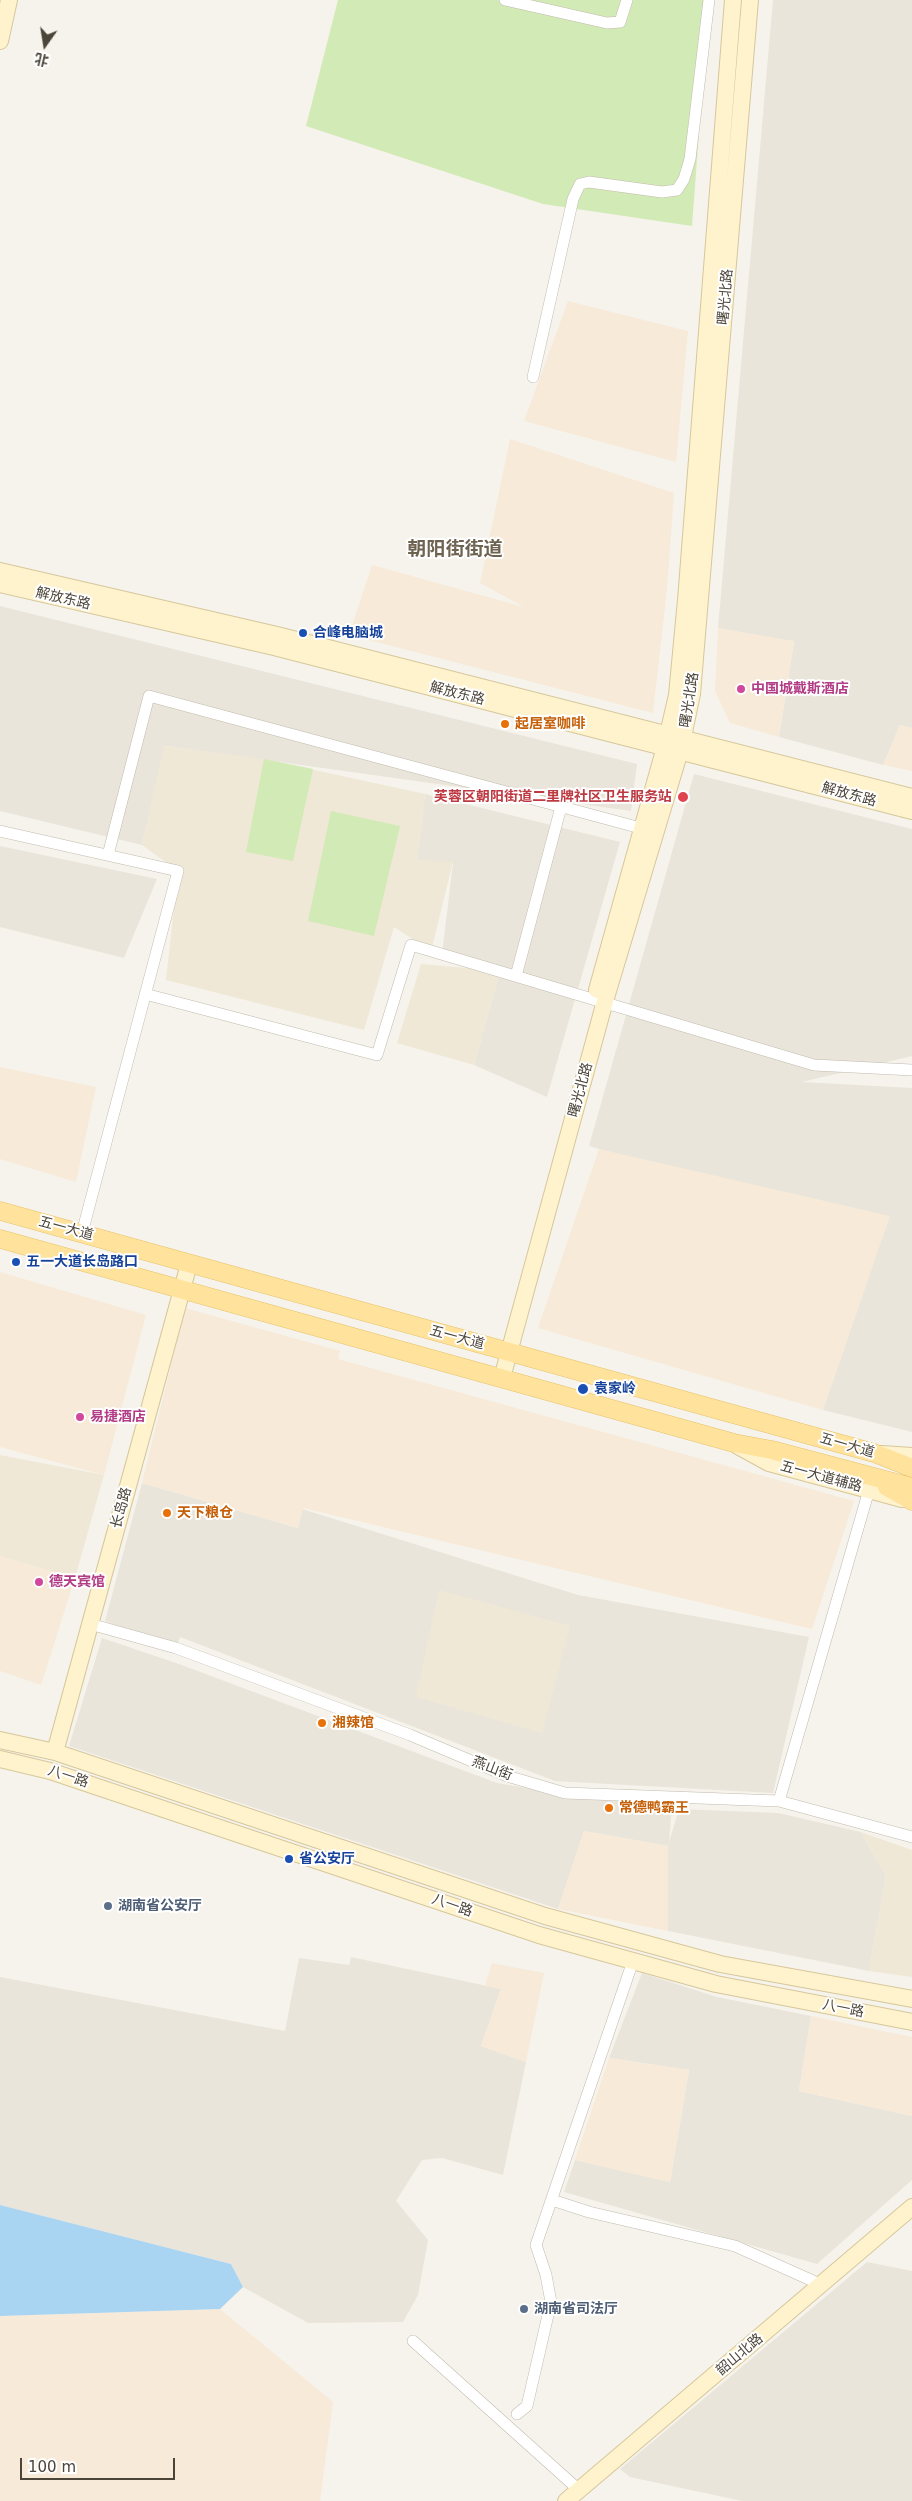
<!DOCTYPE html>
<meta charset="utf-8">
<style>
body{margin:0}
#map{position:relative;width:912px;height:2501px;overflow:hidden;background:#f6f3ec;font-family:"DejaVu Sans","Noto Sans SC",sans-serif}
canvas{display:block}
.north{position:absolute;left:20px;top:20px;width:50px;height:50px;-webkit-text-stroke:4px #fff;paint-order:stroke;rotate:193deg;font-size:14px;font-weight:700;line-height:20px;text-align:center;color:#4b4439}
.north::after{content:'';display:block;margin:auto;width:18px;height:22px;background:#4b4439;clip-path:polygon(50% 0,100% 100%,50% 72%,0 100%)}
.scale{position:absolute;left:20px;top:2458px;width:155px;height:22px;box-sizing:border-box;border:2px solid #4b4439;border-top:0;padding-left:6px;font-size:15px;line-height:18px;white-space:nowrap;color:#4b4439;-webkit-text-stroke:4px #fff;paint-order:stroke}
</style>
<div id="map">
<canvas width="912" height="2501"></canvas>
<div class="north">北</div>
<div class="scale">100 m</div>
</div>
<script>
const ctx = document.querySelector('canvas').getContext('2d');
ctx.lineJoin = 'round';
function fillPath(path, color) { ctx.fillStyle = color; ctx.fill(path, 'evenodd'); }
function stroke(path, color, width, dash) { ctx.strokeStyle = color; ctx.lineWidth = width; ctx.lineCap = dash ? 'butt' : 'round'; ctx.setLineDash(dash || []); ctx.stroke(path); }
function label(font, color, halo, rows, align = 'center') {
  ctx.font = font + ' "DejaVu Sans","Noto Sans SC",sans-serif'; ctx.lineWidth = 4; ctx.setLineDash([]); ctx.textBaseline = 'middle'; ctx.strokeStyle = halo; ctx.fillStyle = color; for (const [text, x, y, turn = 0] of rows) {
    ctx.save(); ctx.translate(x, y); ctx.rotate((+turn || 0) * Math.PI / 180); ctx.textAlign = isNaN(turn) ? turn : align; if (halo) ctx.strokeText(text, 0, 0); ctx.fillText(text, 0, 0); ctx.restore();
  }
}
fillPath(new Path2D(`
 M773,0H912V728L900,725L883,765L779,737L794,642L718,628Z
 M0,606L637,764L631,811L165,746L142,845L0,811Z
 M694,774L912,829V1056L802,1082L912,1088V1432L823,1410L887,1223L766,1197L589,1146Z
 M425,794L620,842L547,1097L474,1065L500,971L442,954L453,863L417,860Z
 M0,846L157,879L124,958L0,927Z
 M142,1483L298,1528L302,1509L578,1595L809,1637L773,1793L555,1781L180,1637L176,1648L105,1621Z
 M102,1638L179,1664L497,1783L593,1799L672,1805L669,1842L679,1809L778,1813L861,1832L886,1876L869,1971L668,1931V1846L584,1831L558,1909L69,1746Z
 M351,1957L501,1989L481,2046L526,2062L503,2175L442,2158L422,2160L396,2201L428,2240L418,2295L403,2322L308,2323L243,2287L231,2264L0,2205V1977L285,2031L299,1958L349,1965Z
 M642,1973L717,1997L811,2016L799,2091L912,2116V2180L817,2264L564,2192L575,2160L670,2182L689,2070L609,2058Z
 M867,2262L912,2271V2501H742L630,2477L620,2469Z`), '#eae5da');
fillPath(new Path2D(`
 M568,301L688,331L676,462L524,421Z
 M510,439L674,493L667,589L653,713L349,635L372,565L524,607L480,583Z
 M718,628L794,641L779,737L730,723L715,691Z
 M900,725L912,728V771L883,765Z
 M0,1067L96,1087L76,1182L0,1159Z
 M599,1149L890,1216L823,1410L538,1328Z
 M0,1272L146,1315L104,1475L0,1447Z
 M185,1308L340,1351L338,1359L854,1501L812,1629L303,1508L298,1528L142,1483Z
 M0,1556L75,1578L41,1685L0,1671Z
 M584,1831L668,1846V1931L558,1909Z
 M492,1963L544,1973L526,2062L481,2046L501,1989L485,1986Z
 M811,2016L912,2037V2116L799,2091Z
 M609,2058L689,2070L670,2182L575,2160Z
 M220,2309L333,2402L320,2501H0V2316Z`), '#f7ead8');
fillPath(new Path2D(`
 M164,746L264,759L425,794L417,860L453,862L431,951L394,927L364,1030L166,980L178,871L142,845Z
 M421,964L500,971L474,1065L397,1043Z
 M0,1455L104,1475L75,1578L0,1556Z
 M439,1590L570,1626L542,1733L416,1697Z
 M861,1832L912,1850V1977L869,1971L886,1876Z`), '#efe8d6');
fillPath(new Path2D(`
 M338,0H709L692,226L543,204L306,126Z
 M264,759L313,769L293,861L246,852Z
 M331,811L400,826L374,936L308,921Z`), '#d2eab5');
fillPath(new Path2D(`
 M0,2205L231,2264L243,2287L220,2309L0,2316Z`), '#a9d4f2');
const street = new Path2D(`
 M505,0L607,23L620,22L627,0
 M533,377L573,199L580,184L589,182L662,192L677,190L684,179L690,159L709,0
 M0,831L178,871L82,1233
 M108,855L149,696L648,830
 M516,976L561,807
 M145,994L377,1055L411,945L814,1065L912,1070
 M90,1624L176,1648L410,1735L507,1776L565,1793L779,1801L912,1837
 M779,1801L869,1490
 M552,2200L589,2212L735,2246L822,2285
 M413,2341L579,2490
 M517,2414L527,2406L551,2302L546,2275L536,2245L633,1961`);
const secondary = new Path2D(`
 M0,41L9,0
 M0,571L277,635L912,797
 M0,584L274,647L912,811
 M597,990L665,747L677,695L686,600L733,0
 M502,1378L605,1001L680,751L692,694L750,0
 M738,1446L769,1463L902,1499
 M882,1454L912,1456
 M0,1740L55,1752L545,1916L720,1964L912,1999
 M55,1752L189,1264
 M0,1759L50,1771L539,1935L716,1984L912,2022
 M566,2501L912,2207`);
const primary = new Path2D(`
 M0,1211L874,1453L912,1468
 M0,1239L734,1443L772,1450L912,1487
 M887,1487L912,1501`);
stroke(street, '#c2bbae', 12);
stroke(secondary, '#d6c79b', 18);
stroke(primary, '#e6c16a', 19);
stroke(street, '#fff', 11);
stroke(secondary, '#fff3cd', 16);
stroke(primary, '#ffe39c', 18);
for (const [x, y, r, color] of [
 [303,633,5,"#1a4fb4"],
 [741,689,5,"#d1479c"],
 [505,724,5,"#e8710a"],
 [683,797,6,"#e0444e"],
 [16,1262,5,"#1a4fb4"],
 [583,1389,6,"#1a4fb4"],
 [80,1417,5,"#d1479c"],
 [167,1513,5,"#e8710a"],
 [39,1582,5,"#d1479c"],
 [322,1723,5,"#e8710a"],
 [609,1808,5,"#e8710a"],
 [289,1859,5,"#1a4fb4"],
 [108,1906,5,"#5c6f8a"],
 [524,2309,5,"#5c6f8a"]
]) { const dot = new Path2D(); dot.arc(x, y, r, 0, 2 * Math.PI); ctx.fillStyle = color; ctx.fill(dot); stroke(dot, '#fff', 2); }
label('14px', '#4b4439', '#fff', [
 ["曙光北路",726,297,-85],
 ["解放东路",63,599,13],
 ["解放东路",457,694,14],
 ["曙光北路",690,700,-81],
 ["解放东路",849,795,15],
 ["曙光北路",581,1090,-75],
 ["五一大道",66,1229,15],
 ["五一大道",457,1338,15],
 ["五一大道",847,1446,16],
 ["五一大道辅路",821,1477,15],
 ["长岛路",122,1508,-75],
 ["燕山街",492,1769,21],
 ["八一路",68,1777,18],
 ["八一路",452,1906,19],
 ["八一路",843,2009,11],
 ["韶山北路",740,2355,-40]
]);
label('bold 14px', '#164399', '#fff', [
 ["合峰电脑城",313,633],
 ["五一大道长岛路口",26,1262],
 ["袁家岭",594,1389],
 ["省公安厅",299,1859]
], 'left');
label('bold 14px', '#b23c85', '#fff', [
 ["中国城戴斯酒店",751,689],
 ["易捷酒店",90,1417],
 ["德天宾馆",49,1582]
], 'left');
label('bold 14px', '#c56008', '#fff', [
 ["起居室咖啡",515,724],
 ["天下粮仓",177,1513],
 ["湘辣馆",332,1723],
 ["常德鸭霸王",619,1808]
], 'left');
label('bold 14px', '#be3a42', '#fff', [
 ["芙蓉区朝阳街道二里牌社区卫生服务站",672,797]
], 'right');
label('bold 14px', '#4e5e75', '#fff', [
 ["湖南省公安厅",118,1906],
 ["湖南省司法厅",534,2309]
], 'left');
label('bold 19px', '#6e6250', '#fff', [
 ["朝阳街街道",455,550]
]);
</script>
